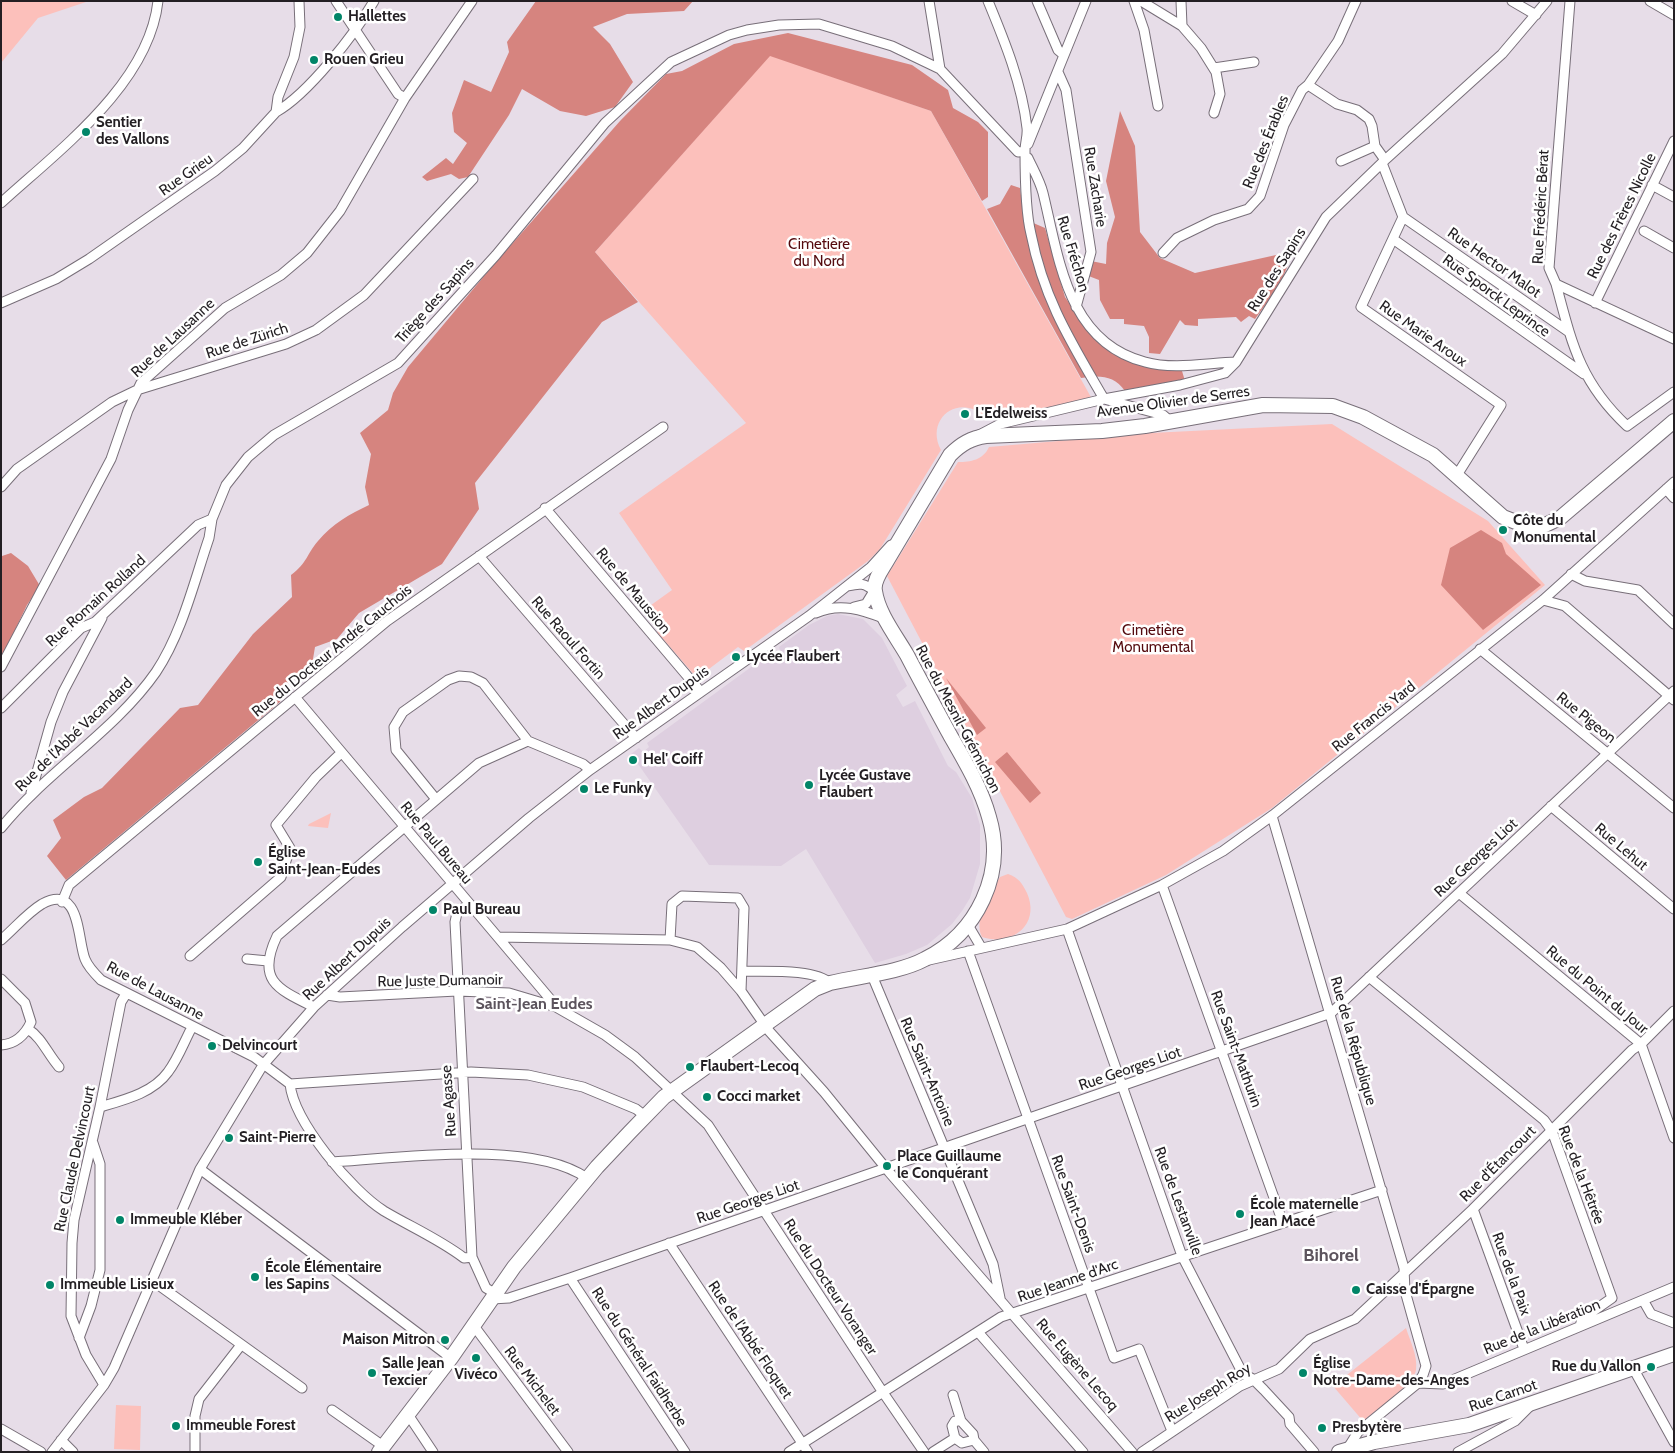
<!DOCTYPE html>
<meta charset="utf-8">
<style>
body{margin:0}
#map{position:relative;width:1675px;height:1453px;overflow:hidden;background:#e7dde8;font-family:Cabin,sans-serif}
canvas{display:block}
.frame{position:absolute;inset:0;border:2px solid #231f23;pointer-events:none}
</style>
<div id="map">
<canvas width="1675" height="1453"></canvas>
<div class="frame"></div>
</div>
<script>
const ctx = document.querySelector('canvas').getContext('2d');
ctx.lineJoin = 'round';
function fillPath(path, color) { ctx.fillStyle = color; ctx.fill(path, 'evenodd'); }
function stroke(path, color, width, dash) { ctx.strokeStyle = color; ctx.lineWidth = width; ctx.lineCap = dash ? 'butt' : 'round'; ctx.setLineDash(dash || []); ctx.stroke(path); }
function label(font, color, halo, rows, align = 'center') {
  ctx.font = font + ' Cabin,sans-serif'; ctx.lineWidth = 5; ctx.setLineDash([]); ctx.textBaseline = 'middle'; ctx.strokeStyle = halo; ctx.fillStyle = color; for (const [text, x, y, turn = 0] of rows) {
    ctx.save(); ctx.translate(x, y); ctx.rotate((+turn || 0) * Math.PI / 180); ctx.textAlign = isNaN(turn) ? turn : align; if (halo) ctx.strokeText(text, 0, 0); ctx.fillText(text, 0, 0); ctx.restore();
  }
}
fillPath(new Path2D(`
 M838,614L863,619L882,638L907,686L896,695L903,707L915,701L948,766L956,772L972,798L980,825V864L970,898L962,911L952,924L927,945L906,954L875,963L806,849L781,866L709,865L631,754L639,748L643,752L649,747L647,743L769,654L775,658L781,654L779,647L809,625L827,616Z`), '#decfe0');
fillPath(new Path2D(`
 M1,1H89L38,18L1,63Z
 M770,55L931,111L1092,399L987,419C961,391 924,418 941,450L880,549L868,561L744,651L738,647L697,678L657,632L662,626L647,608L672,590L619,513L746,423L595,252Z
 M1332,424L1488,521L1545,585L1272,808L1166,875L1072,919L1066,917L887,576L958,462C971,462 983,460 989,447L1151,433Z
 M331,813L328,828L308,826L309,824Z
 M1008,874C1019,878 1022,883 1027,893C1041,925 1011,947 982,937C973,919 991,893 1000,877Z
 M1406,1328C1410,1341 1418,1356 1416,1370C1415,1383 1375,1411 1363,1421L1333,1386Z
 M116,1405L141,1406L140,1450L114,1449Z`), '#fcc0bb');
fillPath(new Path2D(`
 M536,1H693L684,11L627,14L593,27L610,44L633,82L615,107L586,116L560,111L522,89L509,115L468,177L459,179L451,174L427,181L422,177L446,158L453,164L467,143L454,132L452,113L464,80L491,92L509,52L507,42Z
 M788,33L912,65L948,90L953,108L978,122L988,132V197L982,201L931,111L770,56L595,252L638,302L602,322L475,483L479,509L442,564L359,613L337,639L315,647L311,671C289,677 286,679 280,702L66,880L47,856L61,838L53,820L84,797L102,788L180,708L198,705L253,634L292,597L291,575C308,562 306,555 318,541C332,524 350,514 369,505L365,487L371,454L360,433L388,410L393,393L408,367L490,269L620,121L666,74L682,71L734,44Z
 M1120,111L1135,146L1140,232L1160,258L1195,273L1294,251L1279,286L1255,319L1249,316L1241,322L1236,317L1198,319V326L1185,325L1180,320L1160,354L1149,353V337L1144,326L1124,324V319H1110L1100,300L1099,280L1086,275L1091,261L1106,264L1107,243L1115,217L1106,181Z
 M1011,185L1020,188L1024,219L1045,228L1065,297L1090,333L1107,348L1143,366L1182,371L1185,381L1125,391C1114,375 1099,375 1081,378L987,209L1000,204Z
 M1481,530L1502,543L1506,554L1541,585L1483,630L1441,585L1450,548Z
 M11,553L28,566L40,586L27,605L1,659V560L2,556Z
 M946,678L986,728L977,735Z
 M1007,752L1041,793L1030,803L995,762Z`), '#d6847f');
const street = new Path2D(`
 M336,1L398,94L405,98
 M929,1L940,69L1018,152L1025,151
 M988,1C1005,42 1022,84 1027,128C1028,135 1025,143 1025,151C1025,172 1026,214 1031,234C1044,300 1071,342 1104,399L1163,415L1170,421
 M1037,1L1058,50L1064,55
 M1134,1L1144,30L1158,106
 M1141,1L1182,26L1201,48L1216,72L1220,94L1214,113
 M1181,1L1182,26
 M1512,1L1536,15
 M1570,1L1549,268L1556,284L1674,339
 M1650,1L1674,15
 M1214,68L1254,62
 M1058,72L1066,90L1091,252L1076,307
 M1308,85L1337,104L1357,110L1369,119L1372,126L1375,146L1385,160
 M276,112C308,94 355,34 374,1
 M1028,144L1086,1
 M1028,158C1033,169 1040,181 1043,193C1059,258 1067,342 1145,362C1173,370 1207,363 1236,362
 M1341,161L1375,146
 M1382,163L1403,217L1361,307L1501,405L1457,475
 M1652,185L1674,197
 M1,203C59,150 149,84 158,1
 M1403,217L1569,332
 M1644,231L1674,248
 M1393,239L1584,374
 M1163,253L1177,238L1214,220L1248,209L1260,196L1284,125L1302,90L1308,85L1338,41L1356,1
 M1556,284C1572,344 1580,382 1627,426L1674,392
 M1,303L56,279L89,259L215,171L243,148L276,112L278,97L294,57L300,27L299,1
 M1595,303L1674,141
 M979,435L1000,424L1104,399L1180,385L1225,373L1236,362L1326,217L1385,160L1502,54L1547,1
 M1,487L17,469L112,402L137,390L286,344L316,330L364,295L473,179
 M1666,489L1674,498
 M545,508L700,691
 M479,556L636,738
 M1571,574L1585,581L1638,590L1674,624
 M848,586C860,583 865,583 874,591L866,604L854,607
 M1543,600L1565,606L1674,700
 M816,613C840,602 863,610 886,619
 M1480,649L1674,808
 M1,667L111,459L128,410L141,383L225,308L281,275L307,253L340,211L405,98L472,1
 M295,697L556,1006
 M1,708L81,628L95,622L198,525L212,519
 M31,793L51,722L63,692L102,618
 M435,798L396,750L394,727L403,712L448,680L459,676L471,677L483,683L528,741
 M1551,806L1674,909
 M1272,816L1404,1268L1405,1291L1426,1366L1423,1375L1418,1383L1358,1432L1348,1448
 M1,828C47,771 115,731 156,672C182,633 194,582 209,538L212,519L226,485L248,457L274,435L398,363L496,255L605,123L671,62L729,35L747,30L779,25L819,24L892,46L940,69
 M1162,885L1283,1223
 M1459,893L1641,1044L1674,1138
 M62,902L69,885L387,621L663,427
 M469,904L457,913L455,922L472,1257L486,1288L496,1294
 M968,925L981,947
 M1067,929L1182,1256L1243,1374L1253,1379L1264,1390L1289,1417L1290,1424L1314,1452
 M498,937L670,940L697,947L721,968L741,991L769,1031L824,1092L889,1172L1132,1452
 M1,940C14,929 27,913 42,904C81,883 77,939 85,959C88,967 95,974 101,980L254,1057L290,1084C294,1122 352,1191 384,1211C411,1227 439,1239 464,1258L472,1257
 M670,940L672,904L682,896L738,898L744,908L741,991
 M968,951L1114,1358L1139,1349L1172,1431
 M190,956L281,877L290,848L276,825L316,777L341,753
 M247,959L268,961
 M929,960L1067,929L1162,885L1223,851L1273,815L1543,600L1674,482
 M742,971C763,972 814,968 830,983
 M871,973L993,1264L1000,1298
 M1369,977L1544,1120L1552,1131L1612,1298L1582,1319L1580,1326
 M1,979L25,1003L31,1022C25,1035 16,1044 1,1045
 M327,995L340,997L457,991L509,993L556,1007L605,1035L635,1057L708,1125L882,1391L924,1452
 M314,1007C277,989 256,980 277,936L479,763L528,741L583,764L590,770
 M28,1029C42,1038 47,1053 59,1067
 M290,1084L471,1072L528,1075L583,1087L636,1109L645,1116
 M100,1107C124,1100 153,1093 168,1072C178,1059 184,1042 192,1027
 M332,1162C400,1158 531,1139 587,1178
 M200,1169L451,1358
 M1473,1209L1524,1349
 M669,1243L808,1452
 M570,1278L685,1452
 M153,1281L302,1388
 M492,1299L509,1298L570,1278L1331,1013L1674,691
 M1643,1300L1651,1314L1674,1323
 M474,1326L568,1452
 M978,1332L1083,1452
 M79,1338L91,1306L100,1270V1164L93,1143
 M1633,1368L1674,1442
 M1418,1383L1443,1384L1674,1287
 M104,1385L86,1355L71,1316L72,1243L74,1220L100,1107L121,1002L126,994
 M953,1395L961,1421
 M332,1410L383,1446
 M409,1416L433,1452
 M955,1421H961L973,1434L974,1440L962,1443L955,1438L952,1426Z
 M1,1429L41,1452
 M61,1440L73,1452
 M974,1440L984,1452
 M52,1452L104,1385L114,1368L200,1169L263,1065L314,1007L402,927L529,818L590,770L809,616L871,567L891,545
 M195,1452V1416L199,1399L241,1345
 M789,1452L1001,1317L1382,1190
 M933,1452L955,1438
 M1142,1452L1240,1386L1279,1369L1310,1339L1355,1319L1473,1209L1632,1050L1641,1044L1674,1011
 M1458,1452L1515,1421L1529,1407`);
const secondary = new Path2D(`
 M379,1452L451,1358L514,1267L597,1167L630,1132L664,1097L815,989L830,983C859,976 899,973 925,959C977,933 1006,874 989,817C981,788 965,761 950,735C936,709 921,682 907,655C896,636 878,613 875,591C873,582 880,572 885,564L950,455C961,444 971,438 986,436L1102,431L1145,426L1263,405L1333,406L1363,417L1433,455L1503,517L1526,526H1543L1560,518L1674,421
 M1339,1452L1374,1442L1469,1425L1674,1354`);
stroke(street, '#786f79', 11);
stroke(secondary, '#786f79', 16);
stroke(street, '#fff', 9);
stroke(secondary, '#fff', 14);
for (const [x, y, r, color] of [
 [338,17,5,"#018568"],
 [314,60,5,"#018568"],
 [86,132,5,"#018568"],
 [965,414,5,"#018568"],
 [1503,530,5,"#018568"],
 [736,657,5,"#018568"],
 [633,760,5,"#018568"],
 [809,785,5,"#018568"],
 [584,789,5,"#018568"],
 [258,862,5,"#018568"],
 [433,910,5,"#018568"],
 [212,1046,5,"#018568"],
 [690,1067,5,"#018568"],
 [707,1097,5,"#018568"],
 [229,1138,5,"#018568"],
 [887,1166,5,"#018568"],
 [1240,1214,5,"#018568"],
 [120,1220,5,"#018568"],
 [255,1277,5,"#018568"],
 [50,1285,5,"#018568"],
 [1356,1290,5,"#018568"],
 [445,1340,5,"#018568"],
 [476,1358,5,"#018568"],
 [1651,1367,5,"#018568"],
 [372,1373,5,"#018568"],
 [1303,1373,5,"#018568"],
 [176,1426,5,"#018568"],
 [1322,1428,5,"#018568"]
]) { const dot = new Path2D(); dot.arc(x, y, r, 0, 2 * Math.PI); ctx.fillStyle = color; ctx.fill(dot); stroke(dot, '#fff', 2); }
label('bold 15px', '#231f23', '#fff', [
 ["Hallettes",348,17],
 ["Rouen Grieu",324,60],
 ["Sentier",96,123],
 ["des Vallons",96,140],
 ["L'Edelweiss",975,414],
 ["Côte du",1513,521],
 ["Monumental",1513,538],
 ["Lycée Flaubert",746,657],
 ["Hel' Coiff",643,760],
 ["Lycée Gustave",819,776],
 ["Flaubert",819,793],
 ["Le Funky",594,789],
 ["Église",268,853],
 ["Saint-Jean-Eudes",268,870],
 ["Paul Bureau",443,910],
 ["Delvincourt",222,1046],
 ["Flaubert-Lecoq",700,1067],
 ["Cocci market",717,1097],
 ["Saint-Pierre",239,1138],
 ["Place Guillaume",897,1157],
 ["le Conquérant",897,1174],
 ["École maternelle",1250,1205],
 ["Jean Macé",1250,1222],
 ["Immeuble Kléber",130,1220],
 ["École Élémentaire",265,1268],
 ["les Sapins",265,1285],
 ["Immeuble Lisieux",60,1285],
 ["Caisse d'Épargne",1366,1290],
 ["Maison Mitron",435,1340,"right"],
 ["Salle Jean",382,1364],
 ["Texcier",382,1381],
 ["Église",1313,1364],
 ["Notre-Dame-des-Anges",1313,1381],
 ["Rue du Vallon",1641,1367,"right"],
 ["Vivéco",476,1375,"center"],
 ["Immeuble Forest",186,1426],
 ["Presbytère",1332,1428]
], 'left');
label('15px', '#231f23', '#fff', [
 ["Rue des Érables",1266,142,-68],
 ["Rue Grieu",186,175,-35],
 ["Rue Zacharie",1095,187,81],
 ["Rue Frédéric Bérat",1541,207,-87],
 ["Rue des Frères Nicolle",1622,216,-64],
 ["Rue Fréchon",1073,254,73],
 ["Rue Hector Malot",1494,263,35],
 ["Rue des Sapins",1277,270,-58],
 ["Rue Sporck Leprince",1496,296,36],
 ["Triège des Sapins",435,301,-48],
 ["Rue Marie Aroux",1423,334,35],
 ["Rue de Lausanne",173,338,-43],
 ["Rue de Zürich",247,341,-18],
 ["Avenue Olivier de Serres",1173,402,-8],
 ["Rue de Maussion",633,591,50],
 ["Rue Romain Rolland",96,601,-42],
 ["Rue Raoul Fortin",568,638,49],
 ["Rue du Docteur André Cauchois",332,651,-39],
 ["Rue Albert Dupuis",661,703,-36],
 ["Rue Francis Yard",1374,717,-39],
 ["Rue Pigeon",1586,718,39],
 ["Rue du Mesnil-Grémichon",958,719,62],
 ["Rue de l'Abbé Vacandard",74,735,-44],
 ["Rue Paul Bureau",436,843,50],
 ["Rue Lehut",1621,847,40],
 ["Rue Georges Liot",1476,858,-43],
 ["Rue Albert Dupuis",347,959,-43],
 ["Rue Juste Dumanoir",440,981,-1],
 ["Rue du Point du Jour",1597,990,40],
 ["Rue de Lausanne",155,991,28],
 ["Rue de la République",1353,1041,74],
 ["Rue Saint-Mathurin",1236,1049,70],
 ["Rue Georges Liot",1130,1069,-19],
 ["Rue Saint-Antoine",927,1072,67],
 ["Rue Agasse",449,1101,-94],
 ["Rue Claude Delvincourt",75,1159,-78],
 ["Rue d'Étancourt",1498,1164,-45],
 ["Rue de la Hêtrée",1581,1175,69],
 ["Rue de Lestanville",1178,1201,70],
 ["Rue Georges Liot",748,1202,-19],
 ["Rue Saint-Denis",1073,1204,70],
 ["Rue de la Paix",1511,1274,70],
 ["Rue Jeanne d'Arc",1068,1281,-19],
 ["Rue du Docteur Voranger",830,1287,57],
 ["Rue de la Libération",1542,1327,-22],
 ["Rue de l'Abbé Floquet",750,1340,56],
 ["Rue du Général Faidherbe",639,1357,57],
 ["Rue Eugène Lecoq",1077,1365,49],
 ["Rue Michelet",532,1381,53],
 ["Rue Joseph Roy",1208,1393,-32],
 ["Rue Carnot",1503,1396,-19]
]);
label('15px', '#540a0e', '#fff', [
 ["Cimetière",819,245],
 ["du Nord",819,262],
 ["Cimetière",1153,631],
 ["Monumental",1153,648]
]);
label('bold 16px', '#5c545d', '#fff', [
 ["Saint-Jean Eudes",534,1004]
]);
label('bold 18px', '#5c545d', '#fff', [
 ["Bihorel",1331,1256]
]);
</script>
